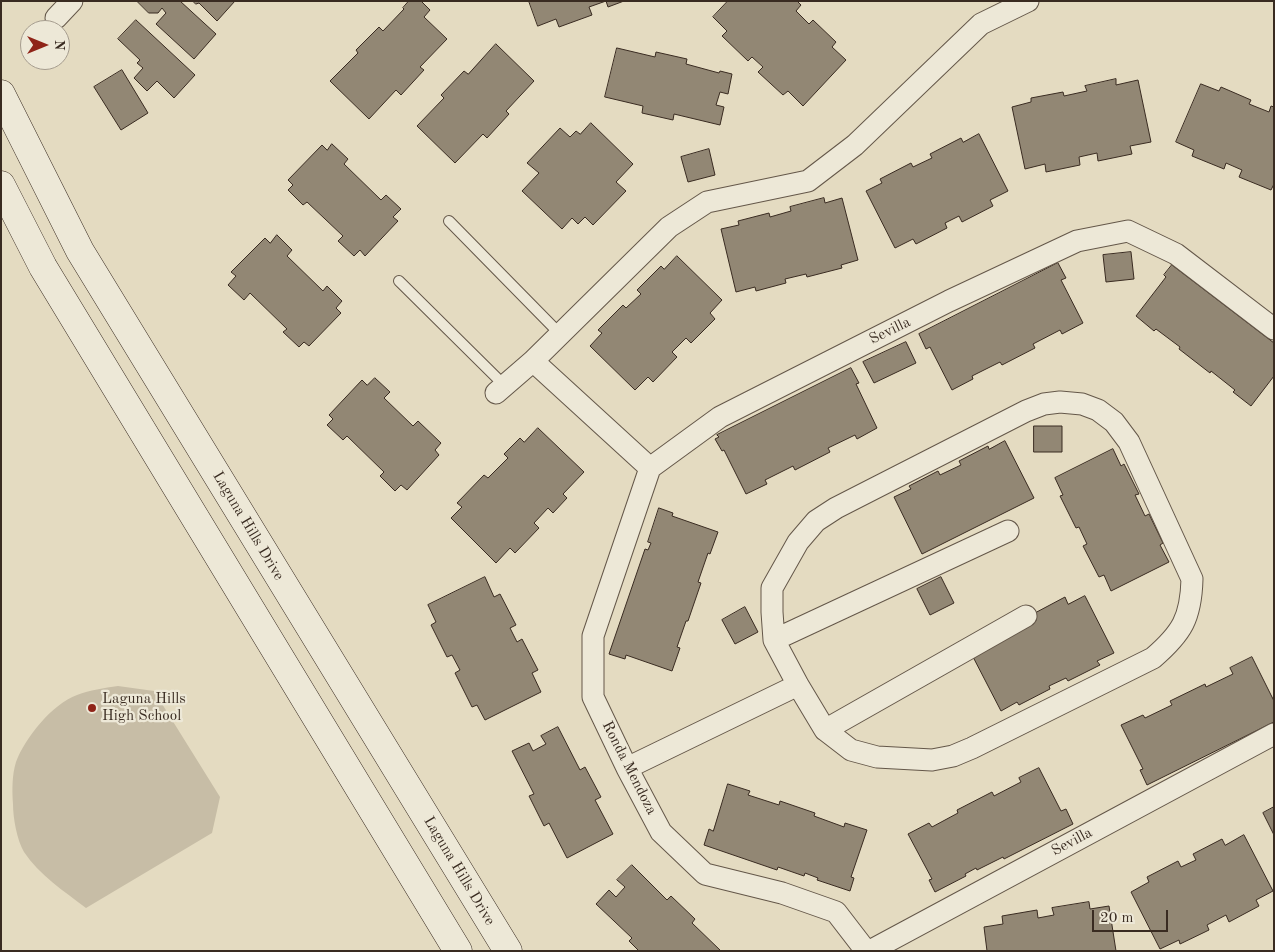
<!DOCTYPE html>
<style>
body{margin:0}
#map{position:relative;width:1275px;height:952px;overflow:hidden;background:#e4dbc1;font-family:"Old Standard TT",serif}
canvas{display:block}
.frame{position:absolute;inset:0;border:2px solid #392b21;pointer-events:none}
.north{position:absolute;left:20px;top:20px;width:50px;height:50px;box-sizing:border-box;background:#ede8d7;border:1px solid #a59c8e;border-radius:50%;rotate:90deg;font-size:14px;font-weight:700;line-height:20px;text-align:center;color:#392b21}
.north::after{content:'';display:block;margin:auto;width:18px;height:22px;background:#8f2418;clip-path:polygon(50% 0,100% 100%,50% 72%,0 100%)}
.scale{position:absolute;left:1092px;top:910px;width:76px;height:22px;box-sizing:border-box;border:2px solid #392b21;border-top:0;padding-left:6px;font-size:15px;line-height:18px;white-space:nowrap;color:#392b21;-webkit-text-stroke:4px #ede8d7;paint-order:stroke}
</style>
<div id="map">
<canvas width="1275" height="952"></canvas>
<div class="frame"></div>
<div class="north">N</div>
<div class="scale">20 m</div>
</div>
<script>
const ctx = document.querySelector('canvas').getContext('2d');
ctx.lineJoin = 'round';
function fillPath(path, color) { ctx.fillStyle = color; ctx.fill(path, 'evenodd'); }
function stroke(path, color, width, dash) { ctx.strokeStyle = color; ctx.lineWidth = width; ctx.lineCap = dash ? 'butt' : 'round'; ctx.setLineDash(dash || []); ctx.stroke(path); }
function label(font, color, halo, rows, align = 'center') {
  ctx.font = font + ' "Old Standard TT",serif'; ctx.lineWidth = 4.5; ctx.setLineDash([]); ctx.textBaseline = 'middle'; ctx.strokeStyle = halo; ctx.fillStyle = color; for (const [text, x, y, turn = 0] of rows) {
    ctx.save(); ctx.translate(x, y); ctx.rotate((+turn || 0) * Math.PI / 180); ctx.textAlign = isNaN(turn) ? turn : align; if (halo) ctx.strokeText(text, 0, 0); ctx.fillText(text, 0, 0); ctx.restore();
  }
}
fillPath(new Path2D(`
 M118,686L154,691L220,797L212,833L86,908C64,891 39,875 24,852C17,840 13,818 13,804C12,790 12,775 16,762C25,738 52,704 77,695C90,690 104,688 118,686Z`), '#c7bda6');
const building = new Path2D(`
 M137,1H180L216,34L194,59L156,24L166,13L162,8L158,13H149Z
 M193,1H235L217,21L199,3L196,4Z
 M409,1H421L430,10L424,17L447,39L420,67L424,70L401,95L396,90L369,119L330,81L358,53L356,50L379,27L383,31L404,9L403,8Z
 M529,1H624L608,7L606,1L589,7L592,15L559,27L556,19L538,26Z
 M728,1H797L801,5L796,11L809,24L813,20L836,42L832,47L846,60L803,106L788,91L783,95L758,72L763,67L752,57L748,61L722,36L727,31L713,17Z
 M136,20L195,75L174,98L157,81L147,91L134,78L143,68L137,63L140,60L118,39Z
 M496,44L534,81L506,111L509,114L487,138L483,134L455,163L417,126L444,98L441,95L464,71L468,74Z
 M617,48L655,57L656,52L687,59L686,64L719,73L720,71L732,74L728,94L720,92L716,105L724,107L720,125L674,114L673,120L642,113L643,106L605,97Z
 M122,70L148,113L121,130L94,87Z
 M1116,79V85L1138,80L1151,142L1130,146L1132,154L1098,161L1097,153L1079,157L1080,165L1046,172L1045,164L1025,169L1012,107L1031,102V98L1063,92L1064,96L1087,91L1085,86Z
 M1201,84L1219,91L1221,87L1251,100L1249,104L1269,112L1271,106L1274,107V184L1271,190L1239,177L1242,170L1226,163L1224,169L1192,156L1194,150L1176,142Z
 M591,123L633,164L616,182L626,191L593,225L585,217L578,224L572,218L562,229L522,191L539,173L527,163L560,128L570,137L576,131L580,134Z
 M979,134L1008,191L990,200L993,206L962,222L959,216L945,223L947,228L916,244L913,239L895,248L866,191L882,183L880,179L911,163L913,167L932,158L930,154L961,138L963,142Z
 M332,144L348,159L344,164L381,200L386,195L401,209L393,217L398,221L365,256L360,250L354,256L338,241L343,236L307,202L303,205L288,190L293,185L288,180L322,145L327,150Z
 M709,149L715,175L688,182L681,157Z
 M824,198L825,203L842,198L858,260L841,265L842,268L807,277L806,274L785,279L786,283L756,291L755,287L736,292L721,229L739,225L738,221L769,213L770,217L791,211L790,207Z
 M277,235L292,250L287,256L323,291L327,286L342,301L336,308L341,313L309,346L304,342L299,347L283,332L287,329L250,293L244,300L228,285L236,276L231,272L265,238L270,243Z
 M1131,252L1134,279L1106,282L1103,255Z
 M677,256L722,300L710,313L715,319L691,343L686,338L672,352L677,357L653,382L648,377L635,390L590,346L602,333L598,330L623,305L626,308L641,294L637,290L661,266L664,269Z
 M1058,263L1066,278L1061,280L1083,323L1062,334L1060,330L1033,344L1035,348L1002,365L1000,362L972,376L973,379L952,390L930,347L926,349L919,334Z
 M1172,265L1274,343V376L1251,406L1233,392L1235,390L1211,371L1210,373L1179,349L1180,347L1156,329L1154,331L1136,316L1166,277L1164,275Z
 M906,342L916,363L874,383L863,362Z
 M851,368L859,383L856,384L877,428L857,439L855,435L828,448L830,452L795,470L793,466L765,480L767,484L746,494L724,450L722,451L715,439L719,437L717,435Z
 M375,378L390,392L384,398L413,426L418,421L441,443L435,450L439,455L407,490L401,485L395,491L380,476L384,472L347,436L343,440L327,425L333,419L329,415L362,380L367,385Z
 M1034,426H1062V452H1034Z
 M538,428L584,472L563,494L567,498L553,513L548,508L534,523L539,528L515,553L510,548L496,563L451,518L462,507L457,503L484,475L488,478L508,458L504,454L520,438L524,442Z
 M1005,441L1034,498L922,554L894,497L911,489L909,486L938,471L940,475L961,465L959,461L988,446L989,449Z
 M1113,449L1121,466L1124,464L1139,494L1135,495L1145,516L1149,514L1163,543L1160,545L1169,562L1111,591L1104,575L1099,577L1083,546L1087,544L1079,527L1076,528L1060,496L1063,495L1055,478Z
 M659,508L673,513L672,516L718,532L710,554L708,553L698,582L701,583L688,621H686L677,647L680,648L672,671L626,655L625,659L609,654L645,549L648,550L651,543L648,542Z
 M485,577L494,597L500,594L516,625L510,628L517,642L522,639L538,670L532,673L541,692L485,720L477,705L472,707L455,673L460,670L452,655L447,657L431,625L436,622L428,605Z
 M941,577L954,603L930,615L917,589Z
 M1085,596L1114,653L1097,661L1100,665L1068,681L1066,678L1049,686L1050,689L1019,705L1017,702L1001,711L971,653L1036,621L1033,614L1065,597L1068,604Z
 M745,607L758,632L735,644L722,620Z
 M1252,657L1274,701V722L1147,785L1140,770L1143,769L1121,725L1143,715L1145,718L1172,705L1170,701L1205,684L1206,687L1233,674L1230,668Z
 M558,727L580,770L585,767L601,797L595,800L613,834L567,858L549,823L544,826L529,796L534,794L512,751L529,743L533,751L546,744L541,736Z
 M1039,768L1061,811L1066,809L1073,824L1004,859L1003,857L977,870L976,868L965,874L966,876L935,892L929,880L932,879L908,834L929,823L932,827L958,813L957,810L992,792L994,796L1021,782L1019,778Z
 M728,784L750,791L748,795L779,805L780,801L815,813L814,816L844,827L845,823L867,830L851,877L854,878L850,891L817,880L818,878L805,873L804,876L778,867L777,870L704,845L709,829L713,831Z
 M1274,807V835L1263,813Z
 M1244,835L1273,891L1256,900L1259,906L1229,922L1226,915L1207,925L1209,930L1180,944L1179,940L1160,949L1131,892L1149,882L1147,877L1178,861L1181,867L1196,860L1193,854L1222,839L1225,845Z
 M632,865L667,900L671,896L695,919L692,923L721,951H639L629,941L632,938L596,904L609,890L616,897L625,887L617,880Z
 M1089,902L1090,909L1109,906L1116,951H987L984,927L1003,924L1002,916L1037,910L1038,918L1054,915L1052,908Z`);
fillPath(building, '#928774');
stroke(building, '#392b21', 1);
const service = new Path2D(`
 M449,221L560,334
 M399,281L504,385`);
const minor = new Path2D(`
 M56,18L72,1
 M533,361L650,468
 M496,393L533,361L669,227L707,202L808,181L855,145L981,24L1028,1
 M1060,402L1082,404L1098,410L1114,422L1129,442L1192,579C1191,618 1182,633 1153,658L972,748L953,756L932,760L877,757L851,750L825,730L798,685L774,640L772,612V588L798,542L816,521L836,508L1026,411L1044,404Z
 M650,468L720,417L949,301L1077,241L1128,231L1176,254L1274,329
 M650,468L593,636V697L627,768L661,832L705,874L782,893L836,912L866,951
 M774,640L1008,531
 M825,730L1026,616
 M627,768L798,685
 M870,951L1274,734`);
const secondary = new Path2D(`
 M1,94L80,251L508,951
 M1,185L43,267L458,951`);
stroke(service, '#645749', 12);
stroke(minor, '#645749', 23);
stroke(secondary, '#392b21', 29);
stroke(service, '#ede8d7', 10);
stroke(minor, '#ede8d7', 21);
stroke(secondary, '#ede8d7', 28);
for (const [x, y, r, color] of [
 [92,708,5,"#8f2418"]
]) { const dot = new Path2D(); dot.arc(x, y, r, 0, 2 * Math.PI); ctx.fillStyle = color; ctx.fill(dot); stroke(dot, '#ede8d7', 2); }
label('15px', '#392b21', '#ede8d7', [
 ["Sevilla",890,331,-26],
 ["Laguna Hills Drive",248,526,59],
 ["Ronda Mendoza",629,768,63],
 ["Sevilla",1072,842,-28],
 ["Laguna Hills Drive",459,871,59]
]);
label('15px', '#392b21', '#ede8d7', [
 ["Laguna Hills",102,699],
 ["High School",102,716]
], 'left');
</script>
